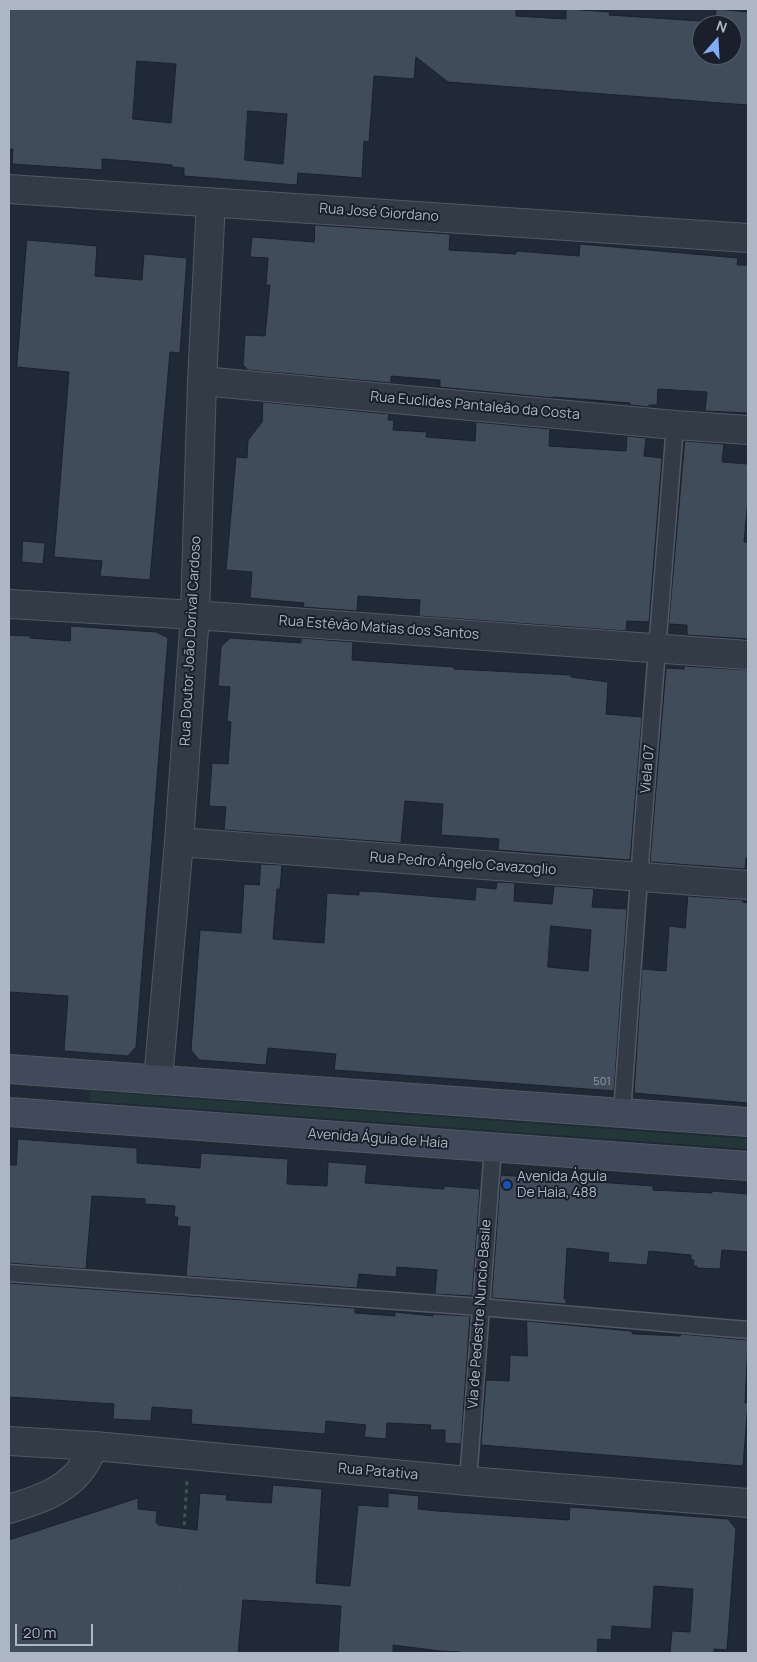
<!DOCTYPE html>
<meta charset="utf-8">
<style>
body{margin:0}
#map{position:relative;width:757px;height:1662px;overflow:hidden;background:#202936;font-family:Manrope,sans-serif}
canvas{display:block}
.frame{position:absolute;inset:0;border:10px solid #adb6c4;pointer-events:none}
.north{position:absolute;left:692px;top:15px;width:50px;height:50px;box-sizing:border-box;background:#19202b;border:1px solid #545c68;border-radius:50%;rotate:19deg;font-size:14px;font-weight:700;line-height:20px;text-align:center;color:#adb6c4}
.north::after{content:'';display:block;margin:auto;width:18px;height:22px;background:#81acf6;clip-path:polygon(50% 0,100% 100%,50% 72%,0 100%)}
.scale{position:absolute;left:15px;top:1624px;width:78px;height:22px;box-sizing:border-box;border:2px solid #adb6c4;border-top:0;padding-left:6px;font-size:15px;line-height:18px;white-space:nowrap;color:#adb6c4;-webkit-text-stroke:4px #19202b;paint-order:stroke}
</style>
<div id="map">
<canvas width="757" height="1662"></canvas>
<div class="frame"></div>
<div class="north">N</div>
<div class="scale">20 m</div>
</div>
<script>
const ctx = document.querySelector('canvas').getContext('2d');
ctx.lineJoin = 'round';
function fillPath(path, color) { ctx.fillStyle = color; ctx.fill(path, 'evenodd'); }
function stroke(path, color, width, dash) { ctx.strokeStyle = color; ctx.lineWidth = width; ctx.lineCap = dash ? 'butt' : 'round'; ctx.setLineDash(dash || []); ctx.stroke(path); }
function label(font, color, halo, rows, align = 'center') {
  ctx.font = font + ' Manrope,sans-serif'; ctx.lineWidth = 4; ctx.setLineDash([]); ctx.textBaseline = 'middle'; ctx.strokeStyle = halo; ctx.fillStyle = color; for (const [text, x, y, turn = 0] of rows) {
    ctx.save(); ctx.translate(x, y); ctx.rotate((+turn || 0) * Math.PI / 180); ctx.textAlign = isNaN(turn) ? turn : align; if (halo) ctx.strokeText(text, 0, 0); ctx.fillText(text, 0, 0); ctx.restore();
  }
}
fillPath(new Path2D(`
 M90,1091L748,1139V1149L89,1101Z`), '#233638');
const building = new Path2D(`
 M9,9H516V16L566,19V9L610,12L609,15L715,22L716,9L748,12V105L448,82L416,57L414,79L374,76L369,142L364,141L362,178L298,173L297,185L184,176V168L172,167V165L129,161L102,159V170L12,164L13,149H9ZM702,25H732V55H702ZM137,61L176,64L171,123L133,119ZM248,111L287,114L283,164L245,160Z
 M315,225L450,234L449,250L516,254V251L579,256L580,244L738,258L737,265H748V413L705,411L707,392L658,389L657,405H649V407L630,405V403L553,397V398L440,387V380L391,376V383L248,370L243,365L245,335L265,336L270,285H266L268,258L250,257L252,237L314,242Z
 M27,240L97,246L95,276L142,280L144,254L187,258L180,353L170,352L150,580L100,576L102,561L54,557L69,372L17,367Z
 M263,402L389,414L388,420H394L393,430L427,432L426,437L475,441L476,422L550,429L549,446L626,451L627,436L646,438L644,456L662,458L649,622L627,621L626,631L419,616L420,600L401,599L358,596L357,611L303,607L304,603L250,598L252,572L226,570L236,457L247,458L248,440L262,422Z
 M685,441L724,444L722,462L748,464V499L744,542H748V639L687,635V625L669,624Z
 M23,541L45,543L43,564L22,562Z
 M71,626L156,632L168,638L136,1047L128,1056L64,1051L68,996L9,992V635L30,636V638L70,641Z
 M230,638L301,643V638L353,642L352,660L454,667V669L571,675V677L608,682L606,714L642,717L630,860L498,850L499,839L441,835L443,804L405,801L401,843L224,830L226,807L209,806L212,763L228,764L231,722L227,721L230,687L218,686L221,647Z
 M684,666L748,670V858H746L745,869L650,862L666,668L684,669Z
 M261,864L282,865L280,889H277L273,939L324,943L327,893L359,895V891L380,892L475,900L476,887L496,889L497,882L515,883L514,901L552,904L554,886L594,889L592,907L627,909L614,1091L334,1070L336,1054L268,1048L266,1065L199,1060L191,1050L200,930L241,933L244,884L259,885ZM551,926L591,930L588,971L548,967Z
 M688,896L743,900L742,902L748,903V1103L634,1093L642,969L666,971L669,926L685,928Z
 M18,1139L137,1148V1163L200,1168L201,1153L288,1159L287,1184L327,1186L328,1162L367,1165L365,1183L444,1189V1186L480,1189L472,1296L435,1294L437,1270L397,1267L396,1277L359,1274L357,1288L186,1276L190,1227L177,1226L178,1217H174L175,1206L145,1204V1199L92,1196L86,1269L9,1263V1165H16Z
 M501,1175L653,1186V1190L712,1193V1191L748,1194V1252L722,1250L720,1269L696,1268L697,1266H693L694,1260H691V1255L649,1251L647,1265L608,1262L609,1253L567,1248L564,1299H566V1304L492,1298Z
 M9,1283L355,1308V1313L395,1316V1312L433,1316V1314L470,1316L461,1444L445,1443V1430H430L431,1425L387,1423L386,1439L364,1437L366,1425L326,1421L325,1434L191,1424L192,1410L152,1407L151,1421L113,1419L114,1404L9,1397Z
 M527,1321L631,1331L633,1334L680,1336L681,1334L748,1340L745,1403H748L743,1466L481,1445L486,1380L509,1381L510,1355L527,1356Z
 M273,1485L322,1489L316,1583L350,1586L358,1505L388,1507V1493L419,1496L418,1509L437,1511L569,1520L570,1507L728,1519L736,1529L727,1650L714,1649V1653H670L672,1631L690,1632L693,1589L654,1586L651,1629L612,1626L611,1640L598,1639L597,1653H460V1652L440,1651L393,1645V1653H338L341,1606L243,1600L238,1653H9V1540L138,1498V1509L157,1511L156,1523H158V1525L197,1530L200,1493L227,1495L226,1500L271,1503Z`);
fillPath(building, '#414c5b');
stroke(building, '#1b222d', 1);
const lane = new Path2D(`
 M622,1113L642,838L675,425
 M9,1273L480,1307L748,1330
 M468,1481L493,1147`);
const street = new Path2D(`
 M9,189L748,238
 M202,381L675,425L748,430
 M9,604L195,615L748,655
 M179,842L748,885
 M158,1080L179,842L195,615L202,381L211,202
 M9,1441L95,1446L468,1481L748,1503
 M9,1509C33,1501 60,1494 78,1473C85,1465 89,1455 95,1446`);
const secondary = new Path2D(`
 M9,1069L748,1122
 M9,1112L748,1166`);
stroke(lane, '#515965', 19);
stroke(street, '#515965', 30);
stroke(secondary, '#515965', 30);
stroke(new Path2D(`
 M176,1653L187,1481`), '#3f5255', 3, [4, 4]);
stroke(lane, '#333b47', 16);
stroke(street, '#333b47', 28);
stroke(secondary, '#414a5a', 28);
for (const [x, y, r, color] of [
 [507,1185,5,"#1a4fb4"]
]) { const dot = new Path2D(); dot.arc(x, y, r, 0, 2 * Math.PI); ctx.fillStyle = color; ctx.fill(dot); stroke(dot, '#19202b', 2); }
label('11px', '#929caa', null, [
 ["501",602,1082]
]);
label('14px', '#adb6c4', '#19202b', [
 ["Rua José Giordano",379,213,4],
 ["Rua Euclides Pantaleão da Costa",475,406,5],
 ["Rua Estêvão Matias dos Santos",379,628,4],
 ["Rua Doutor João Dorival Cardoso",191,641,-87],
 ["Viela 07",648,769,-85],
 ["Rua Pedro Ângelo Cavazoglio",463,864,4],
 ["Avenida Águia de Haia",378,1139,4],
 ["Via de Pedestre Nuncio Basile",480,1314,-86],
 ["Rua Patativa",378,1472,5]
]);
label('14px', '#adb6c4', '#19202b', [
 ["Avenida Águia",517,1177],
 ["De Haia, 488",517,1193]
], 'left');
</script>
